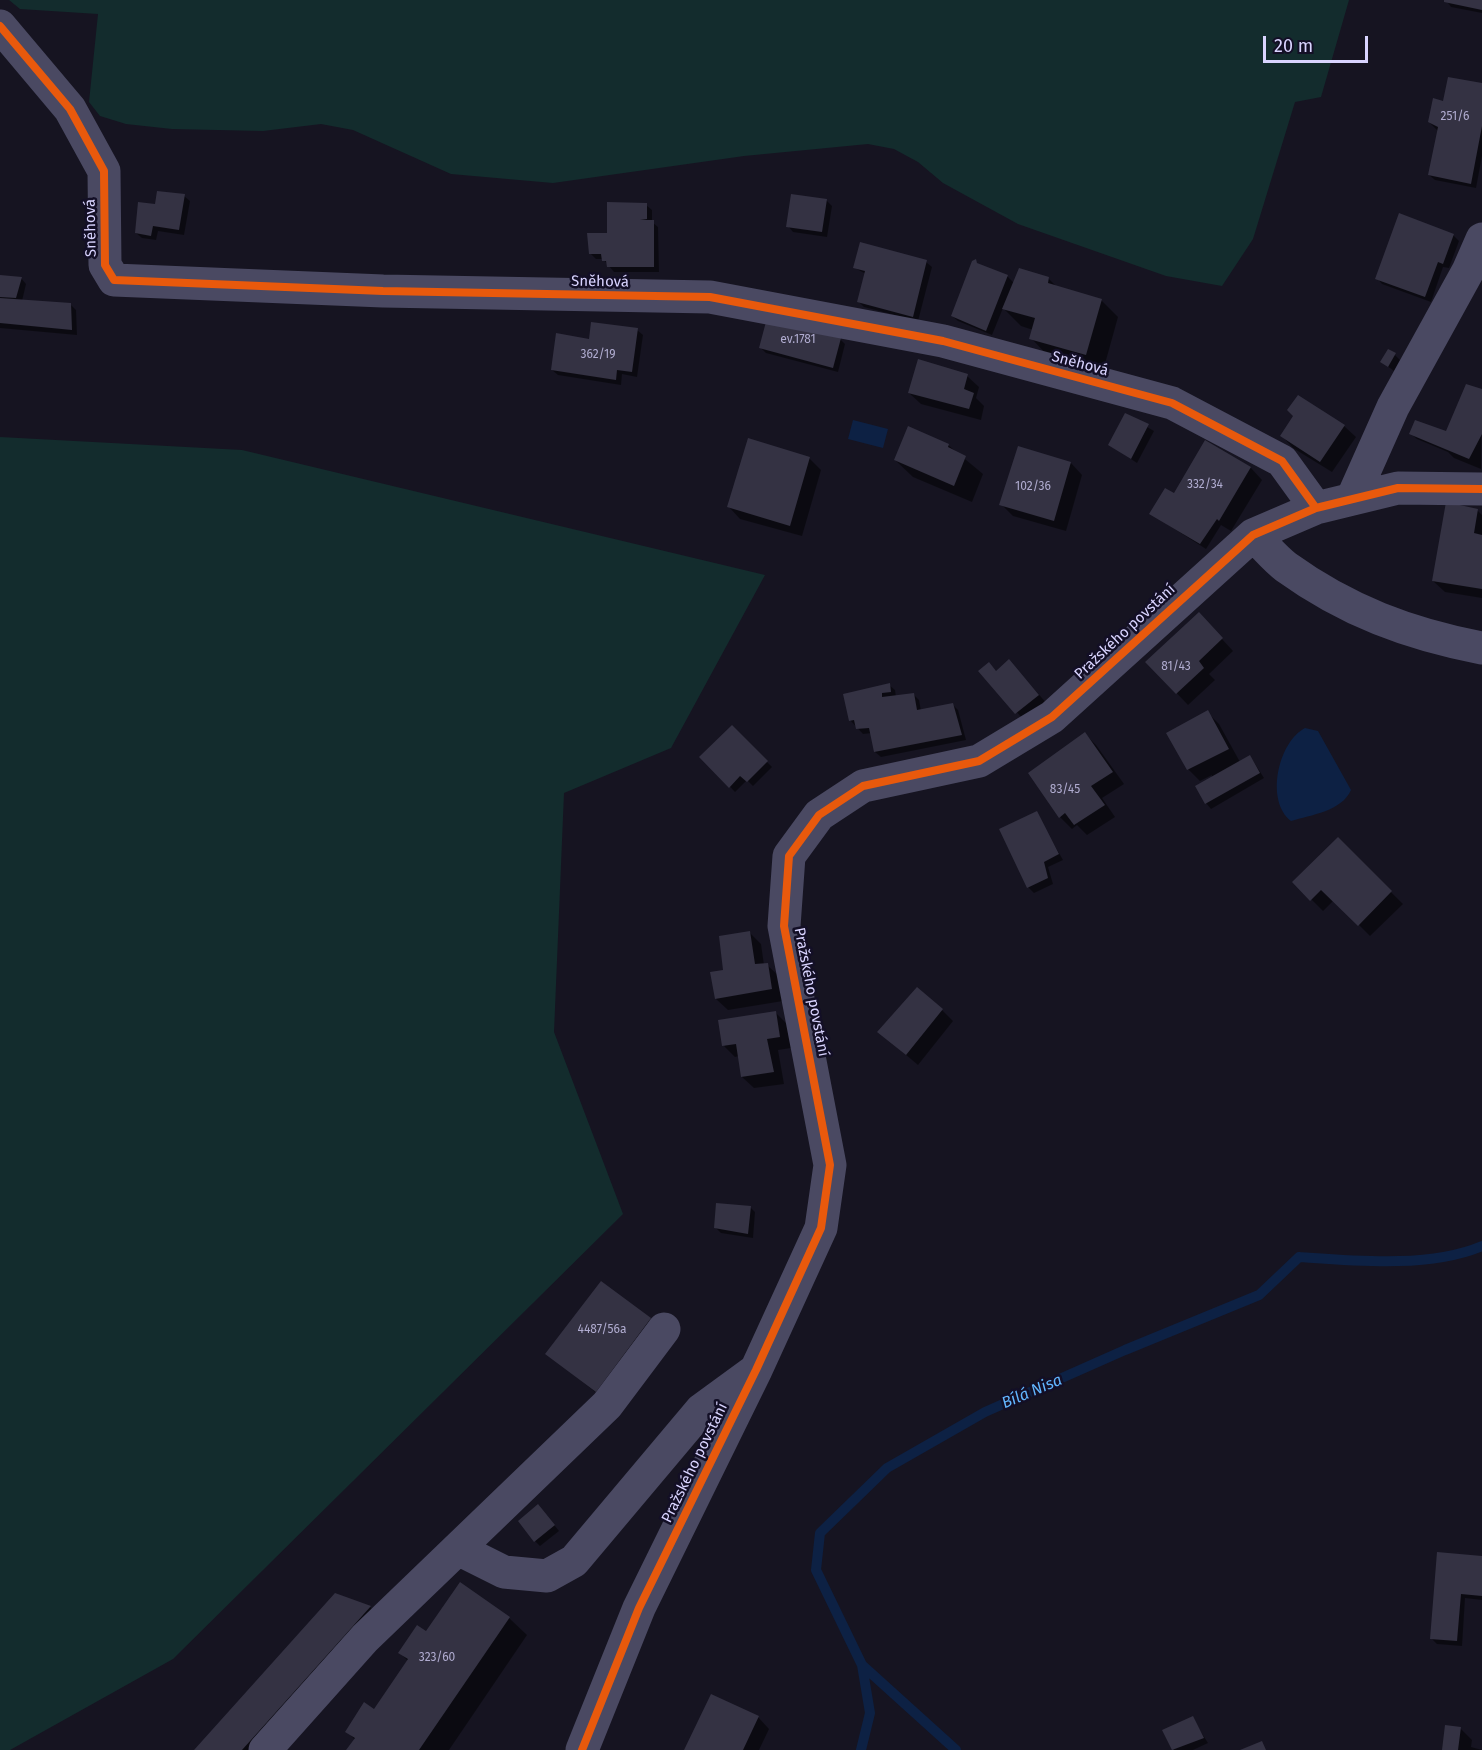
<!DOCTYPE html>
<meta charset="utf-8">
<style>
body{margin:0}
#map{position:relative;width:1482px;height:1750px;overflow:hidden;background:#161421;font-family:"Fira Sans",sans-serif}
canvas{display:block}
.scale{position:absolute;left:1263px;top:36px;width:105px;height:27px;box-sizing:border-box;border:3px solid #d9d4ff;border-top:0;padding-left:8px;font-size:18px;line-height:21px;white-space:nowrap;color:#d9d4ff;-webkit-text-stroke:4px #130f26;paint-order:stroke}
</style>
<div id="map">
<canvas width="1482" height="1750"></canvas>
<div class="scale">20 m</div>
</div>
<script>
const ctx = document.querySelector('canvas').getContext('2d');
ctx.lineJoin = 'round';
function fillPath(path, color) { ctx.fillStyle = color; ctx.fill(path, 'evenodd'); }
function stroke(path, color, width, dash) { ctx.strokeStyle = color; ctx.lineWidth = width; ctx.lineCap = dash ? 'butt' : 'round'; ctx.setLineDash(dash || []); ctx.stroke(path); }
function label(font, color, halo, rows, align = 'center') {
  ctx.font = font + ' "Fira Sans",sans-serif'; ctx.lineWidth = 5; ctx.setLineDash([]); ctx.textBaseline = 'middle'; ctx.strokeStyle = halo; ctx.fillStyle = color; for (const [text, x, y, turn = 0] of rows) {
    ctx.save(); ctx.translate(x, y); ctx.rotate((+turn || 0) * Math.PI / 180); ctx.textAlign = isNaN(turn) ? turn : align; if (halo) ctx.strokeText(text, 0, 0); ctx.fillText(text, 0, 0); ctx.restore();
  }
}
fillPath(new Path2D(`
 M9,0H1349L1321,97L1295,102L1253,239L1222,286L1166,276L1018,224L943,183L918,162L894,149L868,144L744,156L553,183L451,174L353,130L321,124L263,131L172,129L126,124L100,116L89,102L98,14L20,9Z
 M0,437L242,450L765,575L671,748L564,793L554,1032L623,1214L173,1659L10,1750H0Z`), '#132c2d');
fillPath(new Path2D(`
 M853,420L888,429L883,448L848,439Z
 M1305,728L1318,731L1351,790C1342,811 1311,815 1291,821C1265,801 1278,742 1305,728Z`), '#0d2144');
fillPath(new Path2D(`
 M1446,0H1482V13L1451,7Z
 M1482,85V156L1476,188L1435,180L1429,175L1438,131L1429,122L1445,102Z
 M184,196L190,201L184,235L158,231L156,240L142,238L136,233L156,206Z
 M792,196L827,201L832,206L827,237L793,232L788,226Z
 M646,205L652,210V222L658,227L659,272H614L603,259H596L590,253L609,234Z
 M1453,235L1459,241L1449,268L1443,267L1431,302L1382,284L1377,278Z
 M975,261L980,266L1008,277L1014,283L1048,278L1057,287L1101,300L1118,317L1103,371L1048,356L1031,338L1033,330L1021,326L1003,308L992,335L958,321L952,316Z
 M926,262L932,267L918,321L864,307L859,302L866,274L855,268Z
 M0,276L21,278L26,284L22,301L71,305L76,310L77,335L0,328Z
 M637,330L643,335L637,377L622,374L621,385L558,375L552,370L591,340Z
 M840,339L845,344L838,372L766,353L761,348Z
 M1395,355L1400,360L1394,371L1382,362Z
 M967,376L979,387L976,398L984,406L981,420L921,404L909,393Z
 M1482,391L1481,469L1454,458L1448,452L1417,439L1411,434L1447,435Z
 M1298,397L1344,426L1356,437L1332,472L1293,448L1282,436L1294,416Z
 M1126,415L1154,431L1137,463L1110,445Z
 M1206,442L1251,468L1262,480L1231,531L1221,525L1206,549L1151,514L1181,499Z
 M948,445L983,474L972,502L913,477L895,460Z
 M809,458L821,470L802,536L740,519L729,507Z
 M1071,463L1082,475L1066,531L1013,516L1001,504Z
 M1477,510L1482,515V598L1445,592L1433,581Z
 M1210,626L1233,651L1209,674L1215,680L1188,705L1147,662Z
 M1009,661L1050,707L1028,725L981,671L997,672Z
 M889,685L895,690L896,697L913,694L919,700L921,711L952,704L958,710L966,740L881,757L875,752L872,733L863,734L850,720Z
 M1207,712L1219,724L1240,762L1250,756L1264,778L1211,809L1206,803L1212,775L1200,781L1188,769L1168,733Z
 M732,727L772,767L753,786L747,780L735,792L702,757Z
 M1085,734L1096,745L1124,784L1102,798L1115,817L1087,835L1077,825L1072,829L1060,817L1030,773Z
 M1036,813L1063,860L1048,867L1053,884L1034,893L1028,887L1001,829Z
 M1338,840L1403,904L1370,936L1334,900L1323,911L1294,882Z
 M750,933L761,944L764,965H767L779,976L783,1001L728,1010L716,999L725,971Z
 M942,1010L953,1021L918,1065L879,1032Z
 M775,1012L787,1024L791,1048L778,1050L784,1084L754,1088L742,1077L739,1056L735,1057L724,1046Z
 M750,1207L755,1212L753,1238L721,1233L715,1227Z
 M601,1283L662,1331L608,1402L547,1354Z
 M543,1511L559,1531L540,1546L535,1541Z
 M1482,1558V1600L1465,1598L1462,1646L1437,1644L1432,1639Z
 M336,1595L370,1607L375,1612L252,1750H196Z
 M509,1618L527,1635L449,1750H348L355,1740L347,1731L374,1711L408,1661L400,1653Z
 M758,1717L769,1729L759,1750H686Z
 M1192,1718L1208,1743L1193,1750H1174L1164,1731Z
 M1460,1728L1472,1740L1471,1747L1482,1750H1443Z`), '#0007');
stroke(new Path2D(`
 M862,1665L956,1750
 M861,1750L870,1713L862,1665L816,1570L820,1533L887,1468L985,1412L1125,1350L1259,1295L1299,1257C1356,1261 1430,1268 1482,1246`), '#0d2144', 10);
fillPath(new Path2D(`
 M1444,0H1482V10L1444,2Z
 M1448,77L1482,83V126L1471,184L1428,175L1438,127L1428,122L1433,98L1443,101Z
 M157,191L185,194L179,230L153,226L151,236L135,233L138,202L155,204Z
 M791,194L827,199L822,232L786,227Z
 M607,202L647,203V219L640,220H654V267H607L606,261H602L601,254H589L587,233H607Z
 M1399,213L1454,234L1443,264L1438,262L1425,297L1375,279Z
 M860,242L927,260L913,317L857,302L865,271L853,268Z
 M976,259L977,263L1008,275L986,331L951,316L972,261Z
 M1019,268L1049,277L1048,283L1102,299L1086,355L1029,339L1035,318L1002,309Z
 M0,275L22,277L16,298L0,297Z
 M0,298L71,303L72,330L0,323Z
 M767,318L841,338L833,368L759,348Z
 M591,322L638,328L632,372L617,370L616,380L551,370L556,333L589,339Z
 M1388,349L1396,353L1388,367L1380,362Z
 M918,359L968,374L964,389L974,393L969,409L908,393Z
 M1466,384L1482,389V434L1469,459L1409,434L1415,420L1446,431Z
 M1298,395L1345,425L1320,462L1280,436L1293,416L1287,410Z
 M1125,413L1149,424L1131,459L1108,445Z
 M908,426L949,444L948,447L966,456L954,486L894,460Z
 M748,438L810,457L790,526L727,507Z
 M1205,440L1251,467L1219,521L1217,519L1200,544L1149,514L1165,488L1174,493Z
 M1018,446L1071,462L1054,521L999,505Z
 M1446,502L1478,509L1474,533L1482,535V589L1432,581Z
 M1199,612L1223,638L1199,661L1204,668L1176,694L1145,662Z
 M1009,659L1039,695L1015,714L978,671L989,662L996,671Z
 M890,683L891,692L882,693V697L914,693L917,710L953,703L962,735L874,752L869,728L856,729L854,720L849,721L843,694Z
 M1208,710L1229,749L1187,770L1166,733Z
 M732,725L768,761L747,782L740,776L729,788L699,757Z
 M1085,732L1113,772L1091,786L1105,805L1074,825L1065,813L1059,818L1028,773Z
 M1250,755L1260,773L1205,804L1195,786Z
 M1037,811L1059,854L1044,862L1048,878L1027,888L999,829Z
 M1338,837L1392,891L1358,926L1321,890L1310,901L1292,882Z
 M750,931L755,964L768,963L772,989L715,999L710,972L723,970L719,936Z
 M917,987L943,1009L906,1055L877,1032Z
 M776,1011L780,1037L767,1039L774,1072L741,1077L736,1044L722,1046L718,1020Z
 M716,1203L751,1206L748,1234L714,1228Z
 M601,1281L651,1318L596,1392L545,1354Z
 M538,1504L555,1525L534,1542L518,1521Z
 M1437,1552L1482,1556V1596L1461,1594L1457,1641L1430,1639Z
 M460,1582L510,1617L419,1750H346L355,1738L345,1732L364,1702L374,1709L408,1659L398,1653L417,1625L426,1631Z
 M335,1593L371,1606L242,1750H194Z
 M711,1694L759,1716L743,1750H684Z
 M1193,1716L1204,1738L1172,1750L1162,1730Z
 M1445,1725L1461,1727L1458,1750H1442Z
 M1262,1741L1266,1750H1240Z`), '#343243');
stroke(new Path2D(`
 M0,26L70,109L104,171L105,265L114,280L383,291L710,297L943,341L1172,403L1282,461L1316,508
 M1352,499L1393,407L1468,271L1482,239
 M1253,535C1264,545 1274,558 1286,567C1347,611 1409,634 1482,648
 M458,1549L504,1572L547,1576L574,1561L701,1410L753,1372
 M265,1750L365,1638L607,1405L664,1329
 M582,1750L639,1608L756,1370L821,1228L830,1165L784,926L789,856L819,815L863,786L979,761L1052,717L1253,535L1316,508L1398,488L1482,489`), '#4a4962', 33);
stroke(new Path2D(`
 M0,26L70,109L104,171L105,265L114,280L383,291L710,297L943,341L1172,403L1282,461L1316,508
 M582,1750L639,1608L756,1370L821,1228L830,1165L784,926L789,856L819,815L863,786L979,761L1052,717L1253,535L1316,508L1398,488L1482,489`), '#e8590c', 8);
label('12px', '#b0acd0', null, [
 ["251/6",1455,117],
 ["ev.1781",798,340],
 ["362/19",598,355],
 ["332/34",1205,485],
 ["102/36",1033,487],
 ["81/43",1176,667],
 ["83/45",1065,790],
 ["4487/56a",602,1330],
 ["323/60",437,1658]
]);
label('15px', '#d9d4ff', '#130f26', [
 ["Sněhová",91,228,-91],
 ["Sněhová",600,282,1],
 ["Sněhová",1080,364,15],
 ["Pražského povstání",1125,632,-43],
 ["Pražského povstání",811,992,79],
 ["Pražského povstání",695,1463,-64]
]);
label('italic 16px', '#62b6ff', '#130f26', [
 ["Bílá Nisa",1032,1392,-23]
]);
</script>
